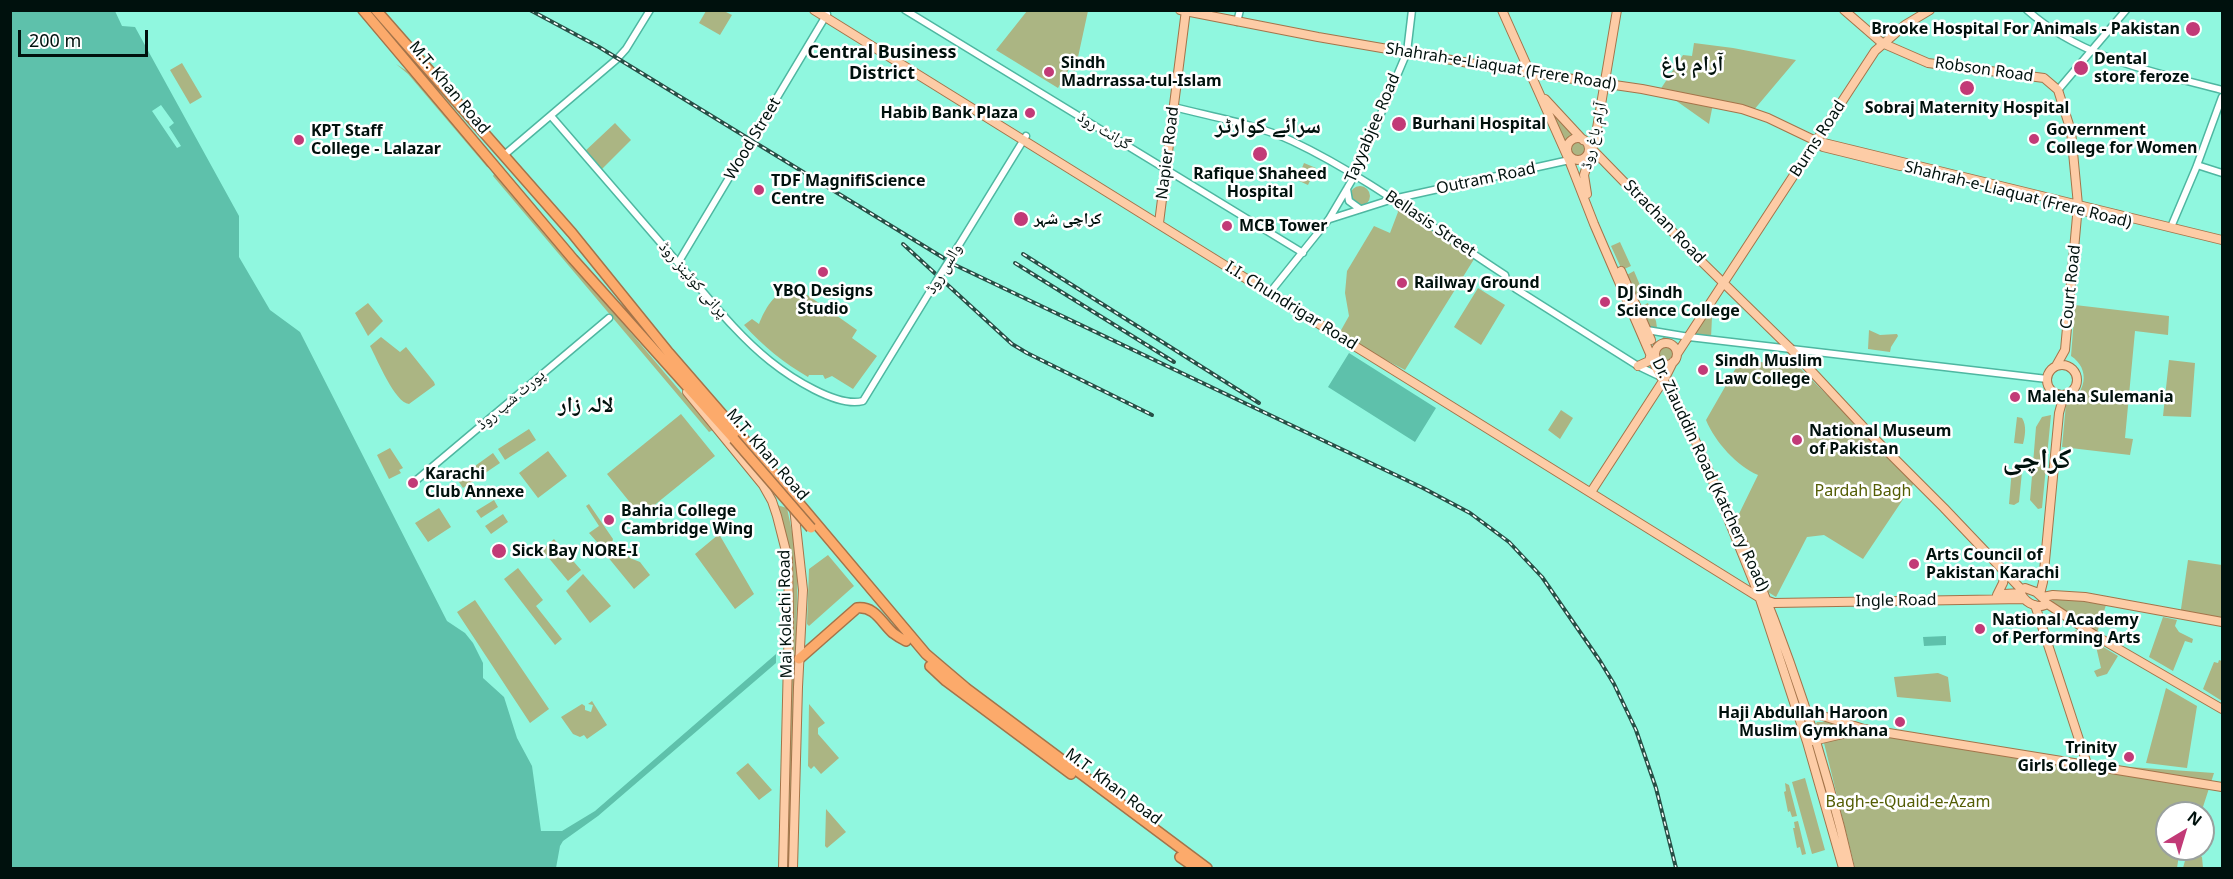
<!DOCTYPE html>
<meta charset="utf-8">
<style>
body{margin:0}
#map{position:relative;width:2233px;height:879px;overflow:hidden;background:#90f7df;font-family:"Noto Sans",sans-serif}
canvas{display:block}
.frame{position:absolute;inset:0;border:12px solid #00110d;pointer-events:none}
.north{position:absolute;left:2155px;top:801px;width:60px;height:60px;box-sizing:border-box;background:#fff;border:2px solid #99a09e;border-radius:50%;rotate:38deg;font-size:16px;font-weight:700;line-height:24px;text-align:center;color:#00110d}
.north::after{content:'';display:block;margin:auto;width:21px;height:27px;background:#c23a77;clip-path:polygon(50% 0,100% 100%,50% 72%,0 100%)}
.scale{position:absolute;left:18px;top:30px;width:130px;height:27px;box-sizing:border-box;border:3px solid #00110d;border-top:0;padding-left:8px;font-size:18px;line-height:21px;white-space:nowrap;color:#00110d;-webkit-text-stroke:4px #fff;paint-order:stroke}
</style>
<div id="map">
<canvas width="2233" height="879"></canvas>
<div class="frame"></div>
<div class="north">N</div>
<div class="scale">200 m</div>
</div>
<script>
const ctx = document.querySelector('canvas').getContext('2d');
ctx.lineJoin = 'round';
function fillPath(path, color) { ctx.fillStyle = color; ctx.fill(path, 'evenodd'); }
function stroke(path, color, width, dash) { ctx.strokeStyle = color; ctx.lineWidth = width; ctx.lineCap = dash ? 'butt' : 'round'; ctx.setLineDash(dash || []); ctx.stroke(path); }
function label(font, color, halo, rows, align = 'center') {
  ctx.font = font + ' "Noto Sans","Noto Naskh Arabic",sans-serif'; ctx.lineWidth = 5; ctx.setLineDash([]); ctx.textBaseline = 'middle'; ctx.strokeStyle = halo; ctx.fillStyle = color; for (const [text, x, y, turn = 0] of rows) {
    ctx.save(); ctx.translate(x, y); ctx.rotate((+turn || 0) * Math.PI / 180); ctx.textAlign = isNaN(turn) ? turn : align; if (halo) ctx.strokeText(text, 0, 0); ctx.fillText(text, 0, 0); ctx.restore();
  }
}
fillPath(new Path2D(`
 M706,11H724L732,15L720,35L699,23Z
 M1027,11H1088L1075,71L1069,69L1058,88L996,50Z
 M1694,43L1733,48L1796,60L1753,111L1713,104L1709,124L1668,95L1658,93L1683,55L1692,56Z
 M182,63L202,97L190,104L170,70Z
 M396,64L410,73L491,165L490,168L487,167L408,74Z
 M1543,103L1586,141L1589,148L1587,157L1579,160L1572,158Z
 M615,123L631,140L599,172L583,153Z
 M1304,163L1316,168L1308,185L1297,180Z
 M495,172L713,430L709,432L493,176Z
 M1350 196a10 10 0 1 1 20 0a10 10 0 1 1-20 0Z
 M1393,199L1476,256L1405,370L1382,358L1340,332L1349,316L1345,293L1347,271L1374,226L1390,233L1398,212Z
 M1620,242L1631,266L1622,270L1611,246Z
 M1634,271L1645,297L1637,301L1625,276Z
 M1478,288L1505,305L1481,345L1454,327Z
 M799,289L857,330L852,338L877,356L853,389L832,376L825,379L823,375H809L808,377C784,363 763,346 744,325L752,319L759,324C765,309 777,285 798,291Z
 M368,303L383,321L368,336L355,313Z
 M1648,303L1656,321L1657,328L1649,327L1640,307Z
 M2075,305L2169,316L2168,335L2135,331L2125,438L2133,439L2130,455L2062,447L2066,404C2086,394 2091,369 2071,356Z
 M1706,312L1712,317L1711,338L1690,336Z
 M1869,330L1880,335L1897,334L1898,336L1891,347L1890,352L1868,349Z
 M1665,333L1666,342L1673,345L1677,354L1674,361L1668,365L1660,363L1655,355Z
 M381,337L400,352L406,347L434,382L435,385L409,404C395,403 377,359 370,346Z
 M1741,359L1800,368L1914,483L1863,559L1824,535L1807,537L1776,597L1768,592L1736,520L1758,475C1737,466 1715,442 1706,420Z
 M2169,360L2195,363L2191,417L2163,416Z
 M1561,410L1573,418L1560,439L1548,430Z
 M681,414L715,456L641,516L607,474Z
 M2051,415L2042,508L2038,509L2030,500L2036,427L2042,417Z
 M2017,417L2022,418C2027,426 2025,436 2023,444L2014,443Z
 M529,429L536,440L505,460L498,449Z
 M390,448L403,468L399,470L401,473L389,479L377,455Z
 M548,451L567,476L538,498L519,473Z
 M493,453L500,463L463,488L457,479Z
 M2012,468H2017L2022,472L2019,502L2014,505L2009,504Z
 M494,500L498,507L481,518L476,511Z
 M589,504L613,539L612,543L604,550L589,533L599,526L586,506Z
 M777,505L787,508L798,560L790,868H787L792,572L790,552Z
 M439,508L451,527L428,542L415,523Z
 M503,514L508,522L491,534L485,526Z
 M719,534L754,594L735,609L695,554Z
 M554,539L581,570L568,581L542,550Z
 M618,546L630,558L640,562L650,575L634,589L607,556Z
 M828,555L854,586L809,626L807,624L809,569Z
 M2188,560L2222,565V622L2180,616Z
 M518,568L543,600L536,606L562,639L555,645L504,579Z
 M583,574L611,606L590,623L566,591Z
 M2054,597L2106,605L2096,636L2049,608Z
 M475,600L549,709L530,723L457,612Z
 M2163,617L2177,620L2175,626L2179,632L2193,639L2192,643L2185,641L2173,671L2149,657Z
 M2076,630L2083,634L2077,642L2068,645L2064,641Z
 M2095,642L2118,656L2107,674L2097,677L2094,671L2101,668Z
 M2219,660L2222,661V701L2203,689L2214,662L2218,663Z
 M1938,673L1948,677L1951,702L1897,697L1894,677Z
 M2166,688L2197,706L2187,768L2146,763Z
 M592,701L607,725L587,739L584,735L580,737L573,734L561,717L582,704L585,706V710L591,712L593,705L588,704Z
 M809,704L825,723L818,728V734L839,758L821,774L814,766L811,769L808,766Z
 M1817,722H1829L1851,730L1820,735L1817,733L1815,725Z
 M1864,729L2060,762L2214,773L2201,813H2167V849H2187L2179,855L2177,868H1855L1823,739Z
 M748,763L772,790L759,800L736,773Z
 M1805,778L1825,850L1812,854L1792,782Z
 M1785,783L1789,785L1797,816L1792,817L1790,811L1788,812L1784,792L1786,791Z
 M826,809L846,832L827,848L825,846Z
 M1798,821L1806,854L1802,855L1800,847L1797,848L1793,828H1795L1794,822Z
 M2193,852V855L2197,856L2198,854L2202,857L2203,868H2183L2186,857Z`), '#abb583');
fillPath(new Path2D(`
 M10,11H115L122,26L135,27L239,216V257L270,310L300,332L447,621L465,633L473,643L483,663V678L504,697L517,738L532,766L541,831H562L595,811L776,654V663L598,816L563,841L560,846L556,868H11Z
 M1349,353L1436,408L1415,442L1328,387Z
 M1946,636V645L1924,646L1923,637Z`), '#5ec1ab');
fillPath(new Path2D(`
 M161,105L174,123L169,127L181,146L177,148L152,111Z`), '#90f7df');
const minor = new Path2D(`
 M905,10L1303,253
 M2027,10C2082,59 2154,72 2222,90
 M1237,22L1240,10
 M2058,90L2126,10
 M1174,107C1212,117 1256,124 1292,141C1368,177 1434,229 1505,275L1507,282L1516,289L1638,366L1661,377
 M551,116C594,166 637,215 679,264C708,297 736,334 770,361C790,377 837,408 863,401L937,280
 M503,156L617,59L626,49L650,10
 M2197,165L2222,173
 M1347,189L1349,201L1360,209
 M1330,219L1393,199L1574,159
 M2171,227L2196,168L2222,97
 M959,245L1026,136
 M678,263L827,14
 M1272,290L1329,219L1355,175L1407,52L1412,10
 M1647,330L1689,337L2047,379
 M413,483L609,318`);
const major = new Path2D(`
 M814,10L1760,598L1774,603L2024,599
 M1180,10L1318,37L1498,68L1642,89L1742,109L1768,118L1816,141L2222,240
 M1502,10L1569,160L1594,224L1657,370L1683,414L1706,464L1758,593L1807,742L1843,868
 M1844,10L1882,43L1928,63L2044,78L2058,90L2071,131L2078,205L2065,350L2056,366
 M1545,99L1583,140
 M1567 149a11 11 0 1 1 22 0a11 11 0 1 1-22 0Z
 M1816,141L1823,147L1900,166
 M1591,148L1702,262L1789,347L1869,433L1944,508L2021,589
 M1587,194L1584,175L1595,140L1617,10
 M2075,209L2101,215
 M1159,223L1186,10
 M1621,271L1651,340
 M1655 354a11 11 0 1 1 22 0a11 11 0 1 1-22 0Z
 M1677,354L1875,51L1905,25L1930,10
 M2047 380a15 15 0 1 1 30 0a15 15 0 1 1-30 0Z
 M1638,366L1649,361L1651,353
 M687,392L763,485L772,501L777,516L788,559L789,617L783,868
 M1591,492L1665,378L1673,362
 M1741,538C1787,645 1824,755 1850,868
 M2025,588L2036,592L2045,600V605C2035,609 2023,601 2020,591Z
 M2004,594L2021,593
 M2040,594L2043,582L2059,413L2062,402L2072,391
 M1997,595L2003,583L2005,571
 M2043,597L2053,595L2085,597L2222,622
 M2046,603L2096,636L2222,709
 M2035,605L2088,767
 M1803,711H1807L1864,729L2222,787
 M1813,741L1864,729
 M793,868L798,687L803,590L794,507`);
const highway = new Path2D(`
 M363,10L573,259L734,439
 M376,10L572,233L669,353L787,489L926,654L966,688L1207,868
 M799,659L857,608C875,606 881,622 893,633C897,636 902,639 906,641
 M930,666L946,681L1071,774
 M1180,857L1196,868`);
stroke(minor, '#4eb7a1', 9);
stroke(major, '#a4744a', 10);
stroke(highway, '#a4744a', 12);
stroke(minor, '#fff', 6);
stroke(major, '#fdcca6', 8);
stroke(highway, '#fcaa6b', 9);
const rail = new Path2D(`
 M530,10L599,47L955,265L1423,488L1470,513L1509,542L1542,577L1600,661L1614,684L1636,730L1656,788L1676,868
 M903,244L1012,344L1027,353L1152,415
 M1023,254L1259,403
 M1015,263L1174,362`);
stroke(rail, '#274f46', 4);
stroke(rail, '#fff', 1.5, [4.5]);
const minorBridge = new Path2D(`
 M937,280L959,245`);
const highwayBridge = new Path2D(`
 M734,439L811,528`);
stroke(minorBridge, '#4eb7a1', 9, []);
stroke(highwayBridge, '#a4744a', 12, []);
stroke(minorBridge, '#fff', 6);
stroke(highwayBridge, '#fcaa6b', 9);
for (const [x, y, r, color] of [
 [2193,29,8,"#c23a77"],
 [2081,68,8,"#c23a77"],
 [1049,72,6,"#c23a77"],
 [1967,88,8,"#c23a77"],
 [1030,113,6,"#c23a77"],
 [1399,124,8,"#c23a77"],
 [2034,139,6,"#c23a77"],
 [299,140,6,"#c23a77"],
 [1260,154,8,"#c23a77"],
 [759,190,6,"#c23a77"],
 [1021,219,8,"#c23a77"],
 [1227,226,6,"#c23a77"],
 [823,272,6,"#c23a77"],
 [1402,283,6,"#c23a77"],
 [1605,302,6,"#c23a77"],
 [1703,370,6,"#c23a77"],
 [2015,397,6,"#c23a77"],
 [1797,440,6,"#c23a77"],
 [413,483,6,"#c23a77"],
 [609,520,6,"#c23a77"],
 [499,551,8,"#c23a77"],
 [1914,564,6,"#c23a77"],
 [1980,629,6,"#c23a77"],
 [1900,722,6,"#c23a77"],
 [2129,757,6,"#c23a77"]
]) { const dot = new Path2D(); dot.arc(x, y, r, 0, 2 * Math.PI); ctx.fillStyle = color; ctx.fill(dot); stroke(dot, '#fff', 2); }
label('bold 16px', '#00110d', '#fff', [
 ["Brooke Hospital For Animals - Pakistan",2180,29,"right"],
 ["Dental",2094,59],
 ["store feroze",2094,77],
 ["Sindh",1061,63],
 ["Madrrassa-tul-Islam",1061,81],
 ["Sobraj Maternity Hospital",1967,108,"center"],
 ["Habib Bank Plaza",1018,113,"right"],
 ["Burhani Hospital",1412,124],
 ["Government",2046,130],
 ["College for Women",2046,148],
 ["KPT Staff",311,131],
 ["College - Lalazar",311,149],
 ["Rafique Shaheed",1260,174,"center"],
 ["Hospital",1260,192,"center"],
 ["TDF MagnifiScience",771,181],
 ["Centre",771,199],
 ["کراچی شہر",1034,219],
 ["MCB Tower",1239,226],
 ["Railway Ground",1414,283],
 ["YBQ Designs",823,291,"center"],
 ["Studio",823,309,"center"],
 ["DJ Sindh",1617,293],
 ["Science College",1617,311],
 ["Sindh Muslim",1715,361],
 ["Law College",1715,379],
 ["Maleha Sulemania",2027,397],
 ["National Museum",1809,431],
 ["of Pakistan",1809,449],
 ["Karachi",425,474],
 ["Club Annexe",425,492],
 ["Bahria College",621,511],
 ["Cambridge Wing",621,529],
 ["Sick Bay NORE-I",512,551],
 ["Arts Council of",1926,555],
 ["Pakistan Karachi",1926,573],
 ["National Academy",1992,620],
 ["of Performing Arts",1992,638],
 ["Haji Abdullah Haroon",1888,713,"right"],
 ["Muslim Gymkhana",1888,731,"right"],
 ["Trinity",2117,748,"right"],
 ["Girls College",2117,766,"right"]
], 'left');
label('16px', '#00110d', '#fff', [
 ["Shahrah-e-Liaquat (Frere Road)",1501,67,9],
 ["Robson Road",1984,70,8],
 ["M.T. Khan Road",449,88,50],
 ["Tayyabjee Road",1373,128,-67],
 ["گرانٹ روڈ",1104,131,31],
 ["آرام باغ روڈ",1594,136,-77],
 ["Wood Street",753,139,-59],
 ["Burns Road",1818,139,-57],
 ["Napier Road",1168,153,-83],
 ["Outram Road",1486,179,-12],
 ["Shahrah-e-Liaquat (Frere Road)",2018,195,14],
 ["Strachan Road",1664,222,46],
 ["Bellasis Street",1430,224,34],
 ["والس روڈ",944,269,-59],
 ["پرانی کوئینز روڈ",693,280,49],
 ["Court Road",2071,287,-84],
 ["I.I. Chundrigar Road",1291,306,32],
 ["پورٹ شپ روڈ",511,400,-40],
 ["M.T. Khan Road",767,455,49],
 ["Dr. Ziauddin Road (Katchery Road)",1710,475,65],
 ["Ingle Road",1896,601,-1],
 ["Mai Kolachi Road",786,614,-91],
 ["M.T. Khan Road",1113,787,37]
]);
label('16px', '#535d04', '#fff', [
 ["Pardah Bagh",1863,491],
 ["Bagh-e-Quaid-e-Azam",1908,802]
]);
label('bold 18px', '#00110d', '#fff', [
 ["Central Business",882,53],
 ["District",882,74]
]);
label('bold 22px', '#00110d', '#fff', [
 ["آرام باغ",1692,65],
 ["سرائے کوارٹر",1268,127],
 ["لالہ زار",586,406]
]);
label('bold 28px', '#00110d', '#fff', [
 ["کراچی",2037,460]
]);
</script>
